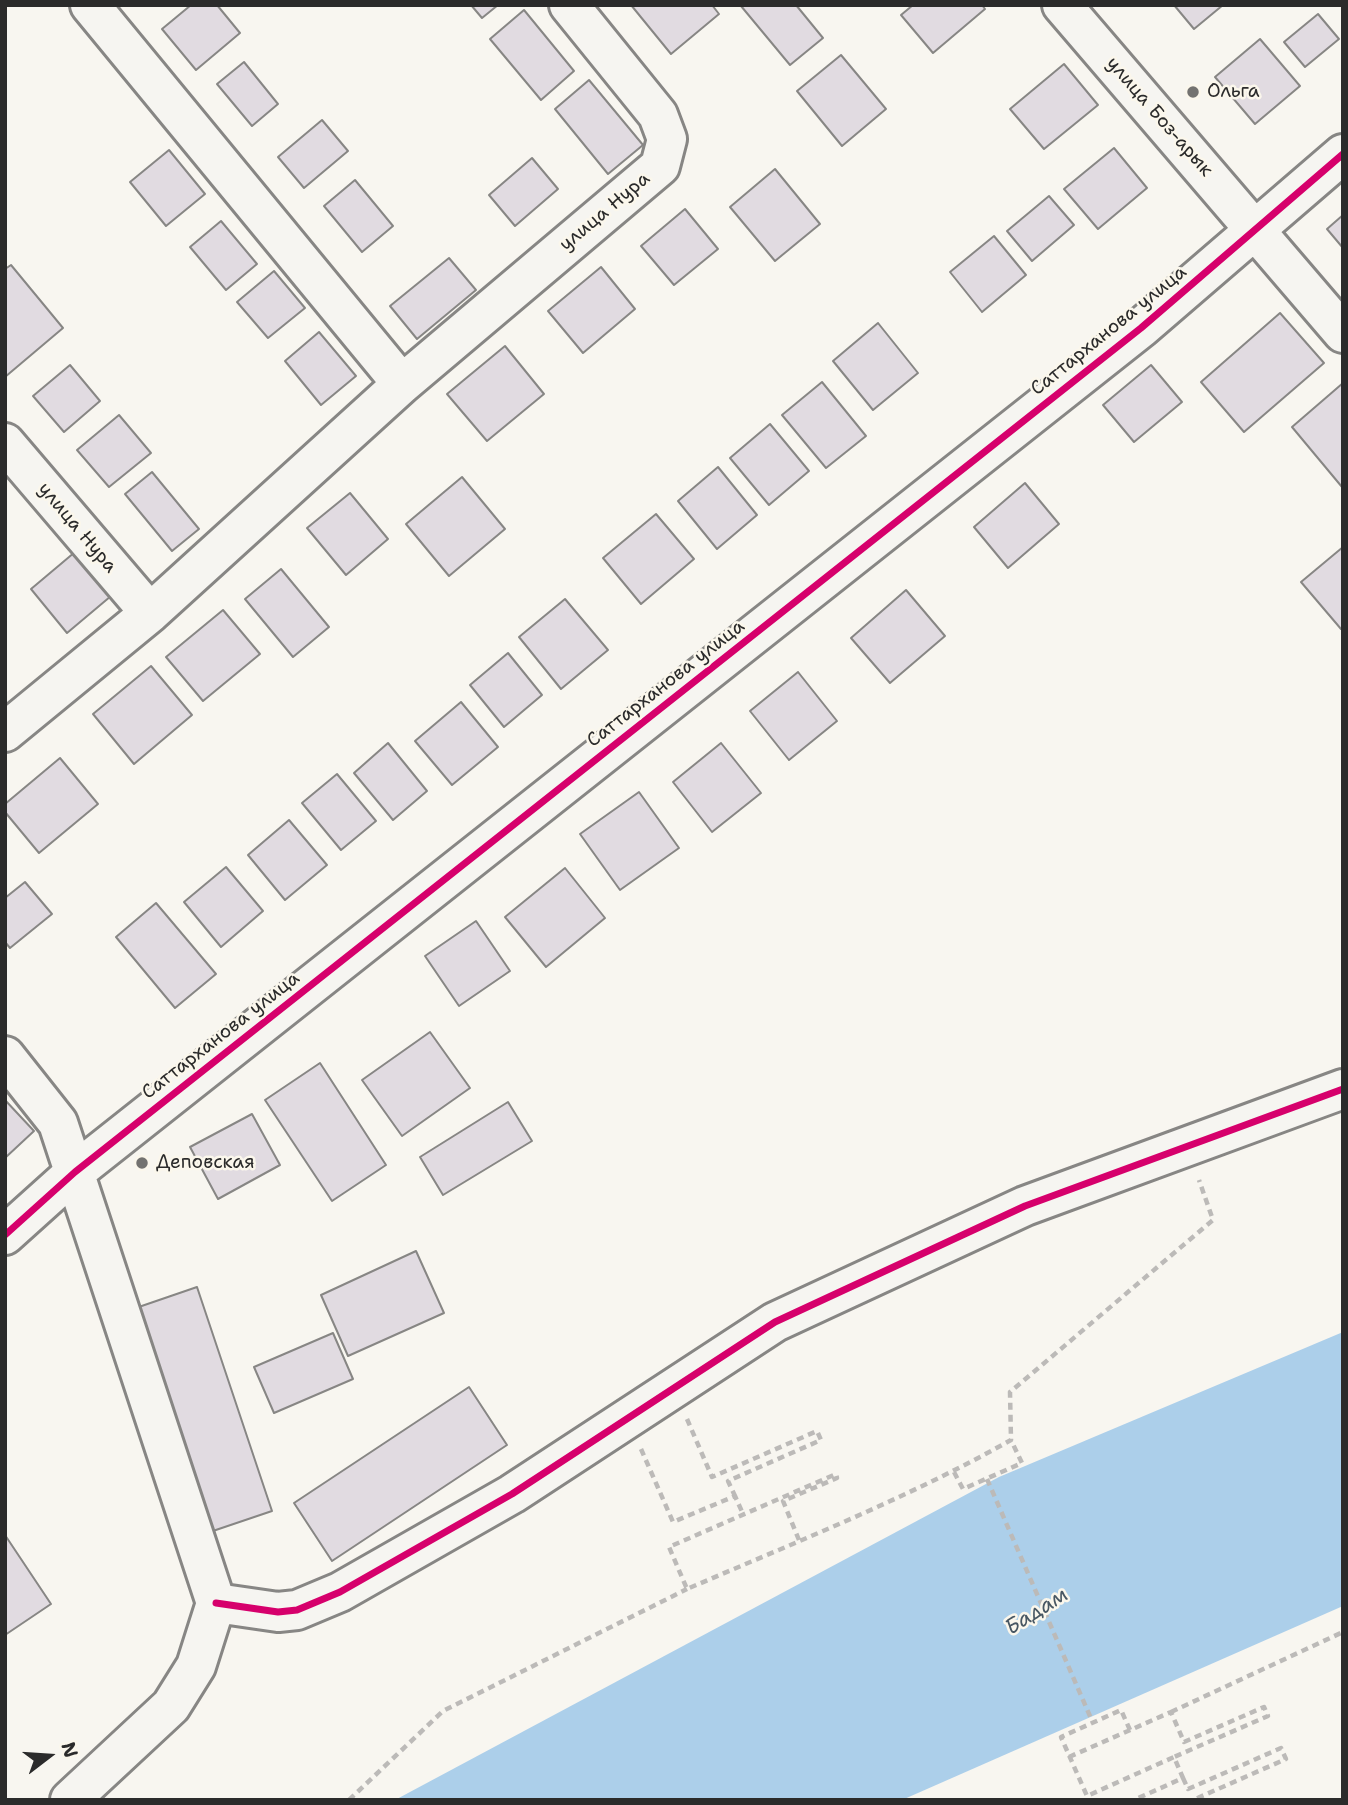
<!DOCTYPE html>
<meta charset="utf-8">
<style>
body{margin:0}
#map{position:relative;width:1348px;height:1805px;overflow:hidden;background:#f8f6f0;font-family:"Shantell Sans",sans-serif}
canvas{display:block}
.frame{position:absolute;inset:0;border:7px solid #2b2b2b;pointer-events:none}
.north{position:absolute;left:14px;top:1721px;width:70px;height:70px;-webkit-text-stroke:5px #fbf7ec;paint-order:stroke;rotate:73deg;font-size:19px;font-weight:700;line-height:28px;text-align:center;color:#2b2b2b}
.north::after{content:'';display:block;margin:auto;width:24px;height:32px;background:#2b2b2b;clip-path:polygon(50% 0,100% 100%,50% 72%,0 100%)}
</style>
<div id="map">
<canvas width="1348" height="1805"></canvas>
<div class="frame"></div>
<div class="north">N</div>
</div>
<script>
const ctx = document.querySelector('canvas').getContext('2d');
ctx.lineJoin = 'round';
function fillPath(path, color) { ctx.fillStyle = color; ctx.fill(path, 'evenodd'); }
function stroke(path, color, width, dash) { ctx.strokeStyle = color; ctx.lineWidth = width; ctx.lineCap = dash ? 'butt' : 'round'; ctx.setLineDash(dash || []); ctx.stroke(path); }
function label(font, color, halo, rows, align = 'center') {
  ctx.font = font + ' "Shantell Sans",sans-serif'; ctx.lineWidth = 5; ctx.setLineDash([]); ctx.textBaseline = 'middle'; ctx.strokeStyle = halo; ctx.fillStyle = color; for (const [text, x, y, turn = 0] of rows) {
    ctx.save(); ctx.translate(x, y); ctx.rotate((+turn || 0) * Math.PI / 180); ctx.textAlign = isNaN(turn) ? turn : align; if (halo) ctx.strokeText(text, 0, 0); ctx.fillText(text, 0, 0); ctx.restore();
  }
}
fillPath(new Path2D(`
 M1343,1332V1606L902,1800H395L999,1477Z`), '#accfea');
const building = new Path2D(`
 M191,5H217L240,33L196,70L162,29Z
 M471,5H498L482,18Z
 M631,5H712L719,14L671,54Z
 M796,5L823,38L790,65L741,6Z
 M913,5H982L985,9L933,53L901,15Z
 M1174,5H1223L1194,29Z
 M524,10L574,71L541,100L490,39Z
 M1318,14L1339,39L1305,67L1284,42Z
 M1260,39L1300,86L1255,124L1215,77Z
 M841,55L886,109L842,146L797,91Z
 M244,62L278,104L252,126L217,84Z
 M1064,64L1098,105L1044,149L1010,109Z
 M589,80L643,145L608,174L555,109Z
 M322,120L348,151L304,188L278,157Z
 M1114,148L1147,188L1098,229L1064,189Z
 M169,150L205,194L166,226L130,182Z
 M532,158L558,189L515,226L489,195Z
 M775,169L820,224L775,261L730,207Z
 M355,180L393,226L362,252L324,206Z
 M1049,196L1074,225L1032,261L1007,231Z
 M685,209L718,249L674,285L641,246Z
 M1343,215V248L1327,229Z
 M221,221L257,264L226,290L190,247Z
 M994,236L1026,275L982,312L950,272Z
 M449,258L476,290L417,339L390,306Z
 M11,265L63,328L5,377V269Z
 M601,267L635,309L583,353L548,311Z
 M274,271L305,308L268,338L237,302Z
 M1280,313L1324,363L1244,432L1201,382Z
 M878,323L918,373L873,410L833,361Z
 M319,332L356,376L321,405L285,361Z
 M505,346L544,394L487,441L447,394Z
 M70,365L100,401L64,432L33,396Z
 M1151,365L1182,402L1134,442L1103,405Z
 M822,382L866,436L826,468L782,415Z
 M1343,383V486L1342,487L1292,427Z
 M119,415L151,453L109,487L77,450Z
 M770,424L809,471L769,505L730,458Z
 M718,467L757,515L717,549L678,501Z
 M152,472L199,529L172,551L125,494Z
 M462,477L505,529L449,576L406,524Z
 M1025,483L1059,524L1008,568L974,527Z
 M350,493L388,539L346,575L307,528Z
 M656,514L694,559L641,604L603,558Z
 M1343,547V628L1341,629L1301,582Z
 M75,552L111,596L67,633L31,589Z
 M281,569L329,627L293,657L245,599Z
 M906,590L945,636L890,683L851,638Z
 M565,599L608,650L561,689L519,637Z
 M223,610L260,654L203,701L166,657Z
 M508,653L542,695L504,727L470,685Z
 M151,666L192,715L134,764L93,714Z
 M798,672L837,721L789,760L750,711Z
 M461,702L498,747L452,785L415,741Z
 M388,743L427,791L393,820L354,773Z
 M721,743L761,793L712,832L673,782Z
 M60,758L98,804L39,853L5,812V804Z
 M337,774L376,821L341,850L302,803Z
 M639,792L679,848L620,890L580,834Z
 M289,820L327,865L285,900L248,855Z
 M226,867L263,911L221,947L184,902Z
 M565,868L605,918L546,967L505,917Z
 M25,882L52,914L10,948L5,942V898Z
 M156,903L216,974L175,1008L116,937Z
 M476,921L510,971L459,1006L425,956Z
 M430,1032L470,1088L402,1136L362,1080Z
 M320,1063L386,1165L332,1201L265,1100Z
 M5,1100L34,1131L5,1158Z
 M508,1102L532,1141L443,1195L420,1157Z
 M252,1114L280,1165L218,1199L190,1147Z
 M416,1251L444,1313L348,1356L321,1295Z
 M197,1287L272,1511L204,1534L130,1310Z
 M333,1333L353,1379L274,1413L254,1367Z
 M469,1387L507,1445L332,1561L294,1503Z
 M5,1535L51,1604L5,1635Z`);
fillPath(building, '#e1dbe1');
stroke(building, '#878684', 2);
const minor = new Path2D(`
 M90,5L402,384
 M1062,5L1343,333
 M5,443L150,613
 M5,732L150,613L402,384L660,166L667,139L658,115L569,5
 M5,1056L58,1123L216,1603L196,1666L171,1706L70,1800
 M5,1235L75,1172L1141,328L1343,154
 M216,1603L278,1612L297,1610L340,1592L512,1494L775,1322L1025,1206L1343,1089`);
stroke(minor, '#878684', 44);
stroke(new Path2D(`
 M687,1419L712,1477L817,1431L821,1440L728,1481L735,1496
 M641,1449L673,1522L735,1496L743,1514
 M954,1472L963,1489L1022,1463L1011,1440
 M987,1479L1093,1723
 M799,1540L783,1501L837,1478L836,1474L669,1547L687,1589C796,1542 908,1498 1011,1440L1010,1392L1213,1220L1199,1180
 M1171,1712L1343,1632
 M1130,1730L1121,1710L1061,1737L1087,1796L1174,1757L1183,1778L1134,1800
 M1069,1757L1171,1712L1184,1742L1264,1707L1268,1716L1174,1757
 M1183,1778L1188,1789L1281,1748L1286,1759L1193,1800
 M349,1800L443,1711L687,1589`), '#bcbab8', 4.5, [7, 5]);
stroke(minor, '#f6f5f1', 38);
stroke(new Path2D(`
 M5,1235L75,1172L1141,328L1343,154
 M216,1603L278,1612L297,1610L340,1592L512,1494L775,1322L1025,1206L1343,1089`), '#d6006c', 7);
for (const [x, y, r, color] of [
 [1193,92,7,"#737270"],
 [142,1163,7,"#737270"]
]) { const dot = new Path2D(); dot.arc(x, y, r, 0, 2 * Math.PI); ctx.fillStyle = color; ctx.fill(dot); stroke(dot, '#fbf7ec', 2.5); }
label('19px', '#2b2b2b', '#fbf7ec', [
 ["Ольга",1207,92],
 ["Деповская",156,1163]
], 'left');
label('19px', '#2b2b2b', '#fbf7ec', [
 ["улица Боз-арык",1159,117,49],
 ["улица Нура",605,212,-40],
 ["Саттарханова улица",1109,331,-39],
 ["улица Нура",77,528,50],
 ["Саттарханова улица",666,684,-38],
 ["Саттарханова улица",221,1036,-38]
]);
label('italic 21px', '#485763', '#fbf7ec', [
 ["Бадам",1037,1612,-32]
]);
</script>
